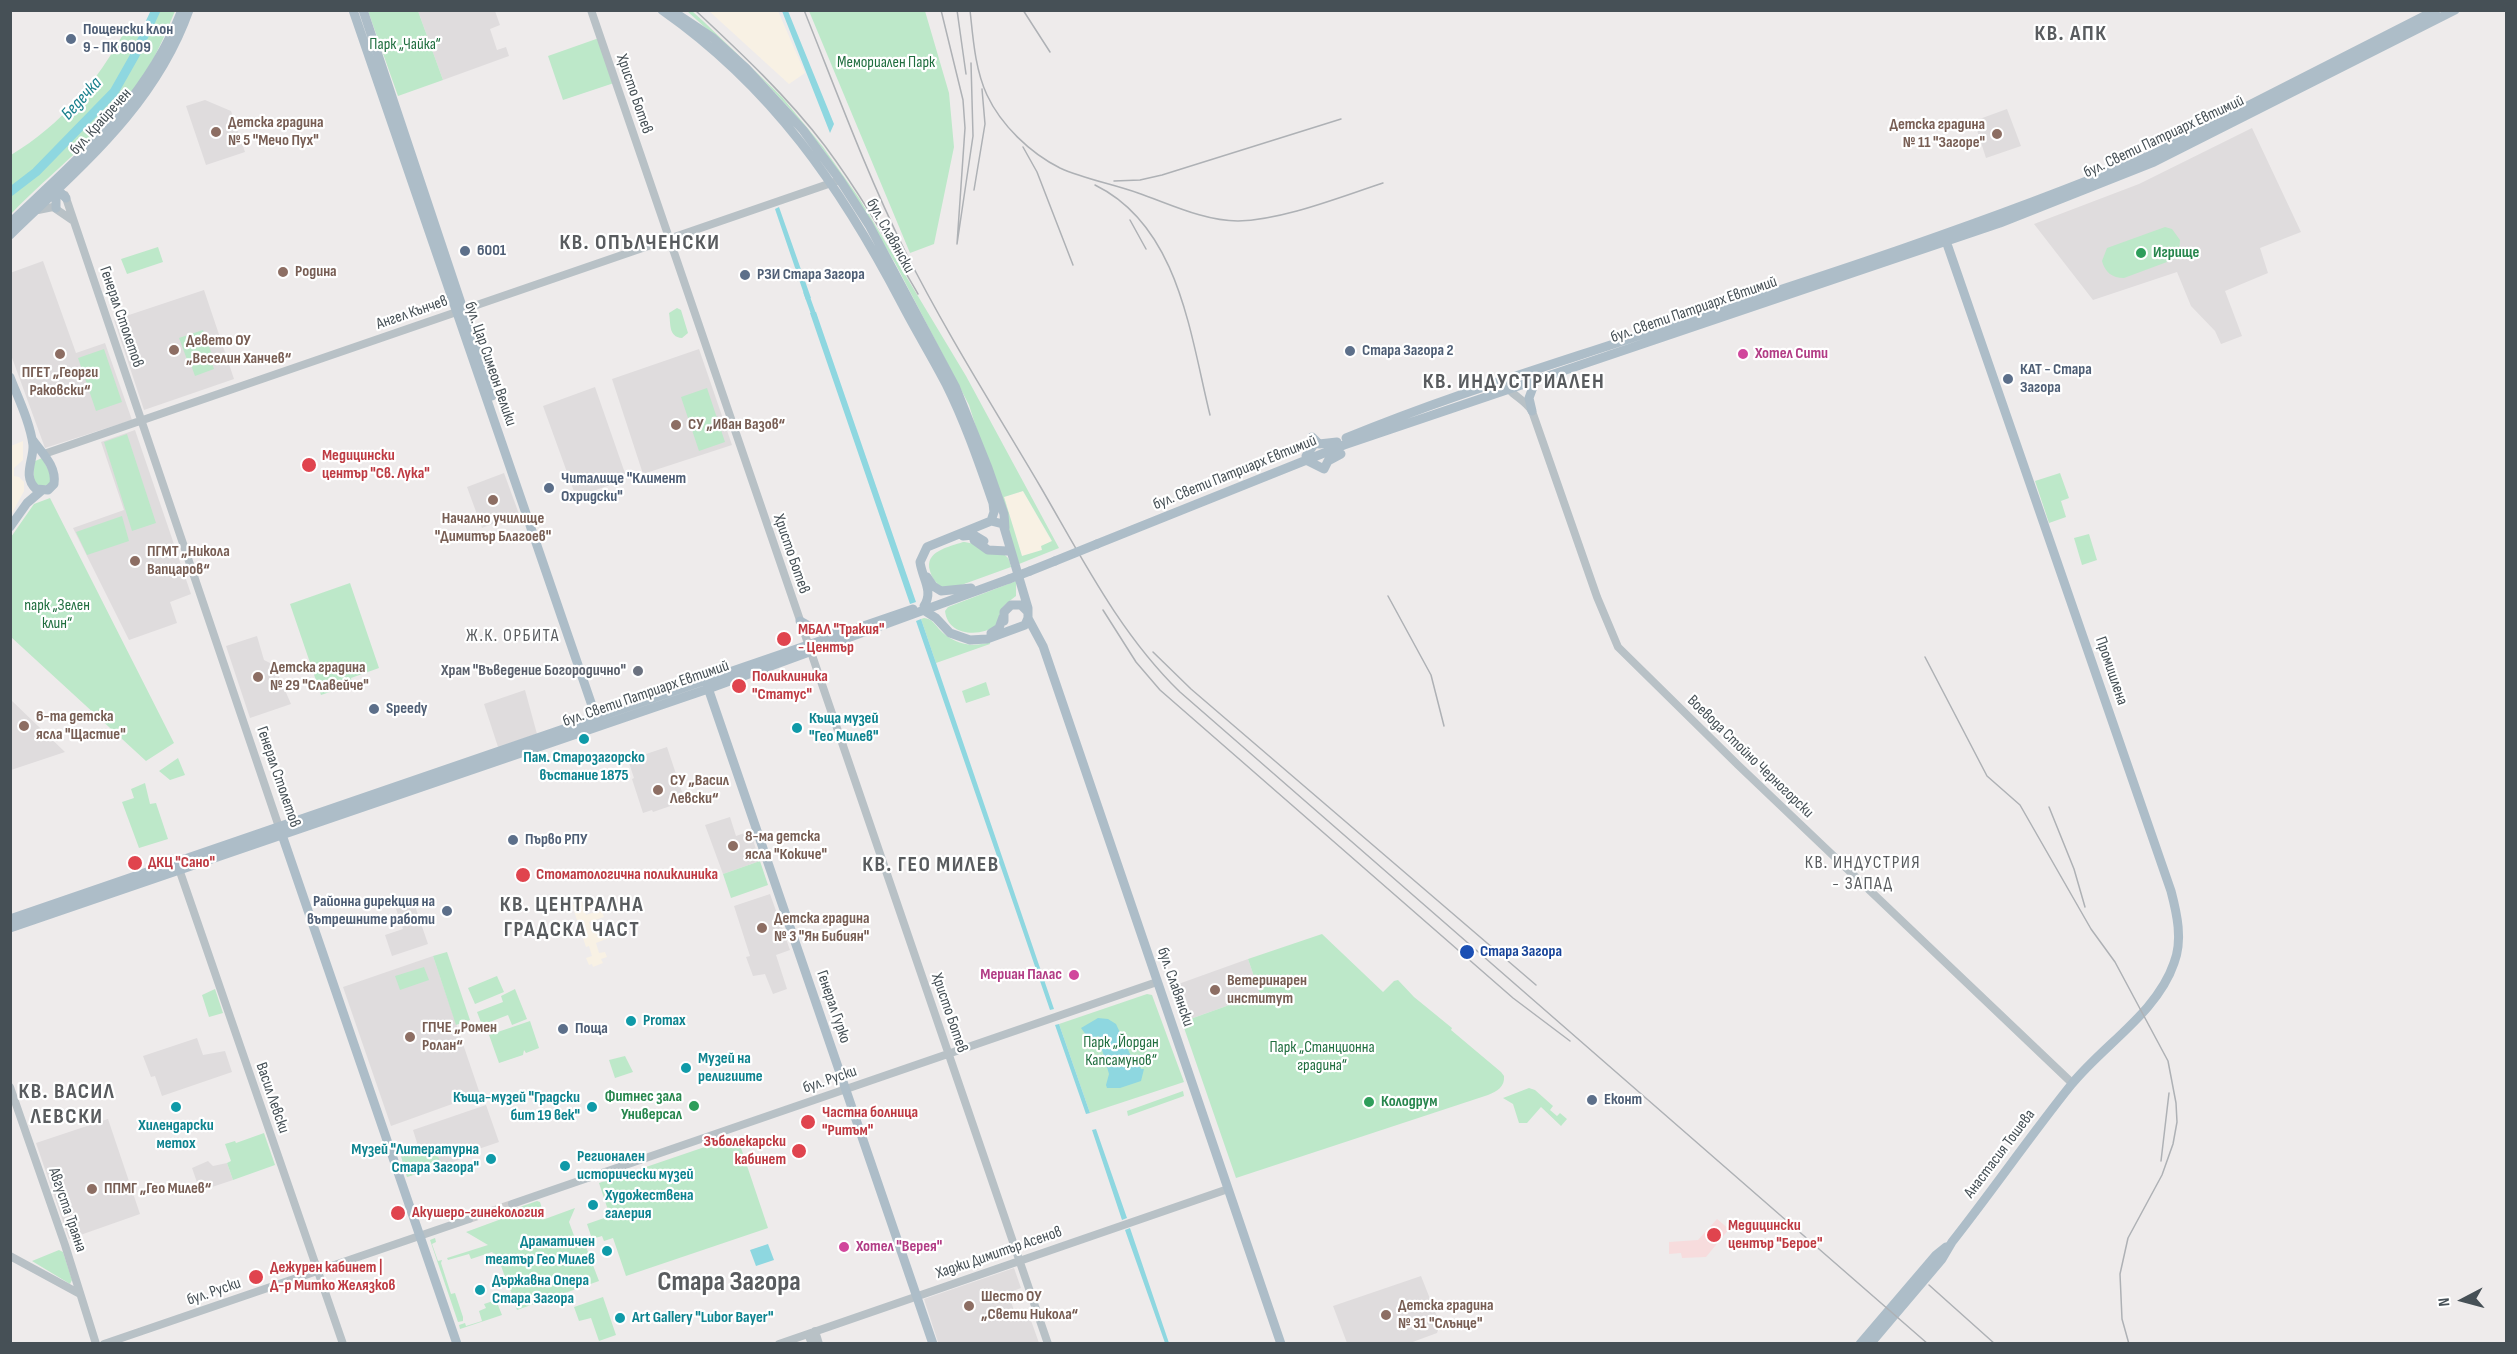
<!DOCTYPE html>
<meta charset="utf-8">
<style>
body{margin:0}
#map{position:relative;width:2517px;height:1354px;overflow:hidden;background:#eeebeb;font-family:"Sofia Sans Condensed",sans-serif}
canvas{display:block}
.frame{position:absolute;inset:0;border:12px solid #465056;pointer-events:none}
.north{position:absolute;left:2433px;top:1270px;width:60px;height:60px;-webkit-text-stroke:4px #fff;paint-order:stroke;rotate:264deg;font-size:16px;font-weight:700;line-height:24px;text-align:center;color:#465056}
.north::after{content:'';display:block;margin:auto;width:21px;height:27px;background:#465056;clip-path:polygon(50% 0,100% 100%,50% 72%,0 100%)}
</style>
<div id="map">
<canvas width="2517" height="1354"></canvas>
<div class="frame"></div>
<div class="north">N</div>
</div>
<script>
const ctx = document.querySelector('canvas').getContext('2d');
ctx.lineJoin = 'round';
function fillPath(path, color) { ctx.fillStyle = color; ctx.fill(path, 'evenodd'); }
function stroke(path, color, width, dash) { ctx.strokeStyle = color; ctx.lineWidth = width; ctx.lineCap = dash ? 'butt' : 'round'; ctx.setLineDash(dash || []); ctx.stroke(path); }
function label(font, color, halo, rows, align = 'center') {
  ctx.font = font + ' "Sofia Sans Condensed",sans-serif'; ctx.lineWidth = 4.5; ctx.setLineDash([]); ctx.textBaseline = 'middle'; ctx.strokeStyle = halo; ctx.fillStyle = color; for (const [text, x, y, turn = 0] of rows) {
    ctx.save(); ctx.translate(x, y); ctx.rotate((+turn || 0) * Math.PI / 180); ctx.textAlign = isNaN(turn) ? turn : align; if (halo) ctx.strokeText(text, 0, 0); ctx.fillText(text, 0, 0); ctx.restore();
  }
}
fillPath(new Path2D(`
 M709,11H778L805,73L789,84Z
 M23,441V460L14,468V476L19,477L24,482V491L11,515V446Z
 M1023,491L1052,542L1041,547L1042,550L1022,556L1004,497Z
 M582,902L586,915L601,910L604,917L589,922L593,933H595L594,930L607,925L611,937L596,943L599,953L605,952L607,957L601,959L603,963L593,967L592,964L589,965L586,958L592,956L589,946L586,947L572,905Z`), '#f8f1e4');
fillPath(new Path2D(`
 M418,11H495L500,25L490,29L497,50L506,47L509,56L443,80Z
 M205,100L231,111L245,152L206,165L186,106Z
 M2007,109L2021,146L1986,158L1974,121Z
 M2252,128L2301,232L2260,248L2268,273L2225,291L2242,336L2221,344L2215,331L2191,306L2177,272L2093,300L2034,224L2139,184Z
 M43,261L76,353L105,343L132,420L45,448L11,355L10,273Z
 M204,290L234,379L144,410L114,320Z
 M699,349L732,445L643,474L612,379Z
 M595,387L627,479L576,497L543,406Z
 M135,430L191,594L170,602L177,623L129,640L73,528L124,510L101,442Z
 M504,473L519,514L482,528L467,487Z
 M257,636L264,660L274,665L291,704L250,718L226,646Z
 M525,690L537,734L498,747L484,704Z
 M11,700L65,752L11,770Z
 M667,747L685,801L653,812L652,810L643,813L632,779L634,778L628,760Z
 M730,817L736,836L750,831L760,861L723,874L705,825Z
 M770,894L790,950L776,955L787,989L773,994L765,974L753,976L746,957L750,956L734,906Z
 M413,900L428,944L392,956L385,935L403,929L395,906Z
 M433,956L480,1094L391,1126L343,987Z
 M1248,959L1260,994L1182,1022L1170,987Z
 M197,1038L203,1055L225,1051L232,1072L162,1096L155,1076L151,1077L143,1056Z
 M486,1105L499,1142L461,1155L462,1159L407,1177L401,1156L419,1149L413,1130Z
 M108,1119L140,1214L69,1239L36,1143Z
 M208,1161L213,1166L227,1163L233,1180L200,1191L192,1168Z
 M1014,1268L1021,1288L1008,1293L1016,1316L1028,1312L1039,1343L938,1342L924,1299Z
 M1421,1276L1440,1324L1437,1333L1410,1343H1347L1333,1306Z`), '#dfdcdd');
fillPath(new Path2D(`
 M1717,1219L1729,1229L1706,1257L1682,1258L1681,1253L1669,1254V1242L1698,1240Z`), '#f7dcdd');
fillPath(new Path2D(`
 M152,11H175C165,35 155,59 140,81C106,132 53,170 11,214V155C62,124 96,83 125,31L139,37Z
 M368,11H418L443,80L398,96Z
 M687,11H692L703,21L782,97L823,147L859,198L966,376L1059,548L1019,564L969,405L895,263L857,200L822,148L788,107L764,81ZM1023,491L1052,541L1041,546L1042,550L1022,556L1004,497Z
 M809,11H925L949,93L954,147L934,244L910,253Z
 M599,38L614,83L563,100L548,56Z
 M2165,227L2172,229L2180,240L2179,254L2175,259L2124,278C2112,278 2105,272 2102,261L2107,248Z
 M158,247L163,262L127,274L121,259Z
 M677,308L681,310L688,333L682,338C668,337 671,323 669,313Z
 M203,330L213,357L210,358L214,369L195,376L191,365H189L179,338Z
 M104,349L122,402L96,411L78,358Z
 M707,388L725,442L699,451L681,397Z
 M127,434L156,523L132,531L104,442Z
 M42,458L52,477L50,484L39,488L34,481L33,462Z
 M2060,473L2069,498L2061,501L2066,517L2049,523L2035,481Z
 M50,498L174,743L146,761L11,637V537L34,504Z
 M122,516L129,541L87,555L76,532Z
 M2089,534L2097,560L2082,565L2074,538Z
 M963,542C971,542 1004,551 1008,558C1010,561 1010,564 1011,567L953,588L941,587C935,582 932,578 930,571C924,551 949,547 963,542Z
 M1016,581V596C1001,608 1002,605 997,625C981,637 948,637 945,611L948,607Z
 M350,583L379,668L351,678L353,684L321,695L290,604Z
 M924,618C932,619 934,623 939,629C953,644 971,648 990,642V644L936,663L921,619Z
 M986,682L990,695L966,703L962,691Z
 M178,758L185,775L170,780L159,771Z
 M145,783L150,804L156,803L168,839L139,848L122,802L134,798L131,789Z
 M760,861L768,885L731,898L723,874Z
 M1322,934L1383,992L1394,981L1398,980L1414,997L1452,1028L1451,1030L1501,1072L1504,1076C1505,1087 1497,1091 1488,1095L1236,1178L1182,1022L1260,994L1248,959Z
 M447,952L470,1020L456,1025L433,956Z
 M424,967L429,980L400,990L395,976Z
 M497,976L504,992L475,1004L468,988Z
 M215,989L223,1013L209,1017L202,995Z
 M515,989L527,1019L512,1025L508,1015L482,1025L477,1012L503,1002L501,996Z
 M1147,994L1152,995L1184,1082L1090,1113L1059,1024Z
 M530,1021L539,1048L526,1053L524,1050L523,1055L499,1063L489,1035Z
 M625,1056L633,1072L615,1078L609,1060Z
 M1529,1088L1535,1090L1553,1106L1550,1110L1557,1116L1560,1113L1567,1119L1561,1126L1541,1107L1527,1123H1519L1513,1104L1503,1098Z
 M1183,1091L1184,1096L1128,1116L1127,1111Z
 M264,1133L275,1165L233,1180L227,1163L231,1161L225,1144L235,1141L236,1143Z
 M737,1136L768,1228L626,1276L613,1238L604,1241L602,1236L592,1239L587,1224L610,1216L599,1183Z
 M435,1145L441,1166L407,1177L401,1156Z
 M537,1201L540,1202L545,1219L575,1208L569,1222L576,1241L583,1239L599,1281L517,1310L512,1297L516,1295L515,1293L512,1294L507,1282L510,1280L509,1276L505,1277L499,1260L492,1252L471,1259L469,1254L448,1260L447,1258L488,1245L466,1232L504,1218L502,1212L510,1210L513,1220L523,1216L515,1217L511,1208H508L507,1206L511,1204L514,1211V1209Z
 M435,1238L436,1242L432,1244L438,1261L442,1260L441,1263L451,1294L455,1293L463,1317V1321L458,1322L430,1240Z
 M59,1250L63,1252L72,1280L70,1284L32,1261Z
 M603,1297L616,1335L599,1341L591,1318L579,1321L574,1307Z
 M496,1300L502,1315L460,1329L459,1325L465,1323L466,1326L482,1321L479,1311L486,1308L484,1304Z`), '#bde8c9');
fillPath(new Path2D(`
 M782,11H788L834,124L830,133Z
 M779,207L811,298L806,300L775,209Z
 M816,312L916,602L910,604L810,313Z
 M921,619L1054,1009L1050,1010L916,621Z
 M1098,1018L1108,1019L1116,1024L1130,1054L1139,1062L1141,1069H1144L1141,1081L1120,1088H1107L1106,1085L1109,1074L1098,1036L1089,1039L1081,1028Z
 M1059,1024L1090,1113L1086,1114L1055,1025Z
 M1096,1129L1127,1218L1122,1220L1092,1130Z
 M1130,1228L1169,1343H1165L1125,1230Z
 M768,1244L774,1260L756,1266L750,1250Z`), '#8ed7e0');
stroke(new Path2D(`
 M806,293L815,318`), '#8ed7e0', 5);
stroke(new Path2D(`
 M10,192L36,172L114,92L135,55L156,10`), '#8ed7e0', 9);
stroke(new Path2D(`
 M469,1219L512,1204`), '#cccccd', 8, [8, 4]);
stroke(new Path2D(`
 M591,10L1048,1344
 M65,195L279,827
 M38,210L53,207L72,220
 M1503,380C1509,395 1524,398 1532,411L1597,597L1618,647L1738,765L2072,1083
 M44,454L840,180
 M178,866L343,1344
 M10,1087L65,1245L96,1344
 M512,1204L1157,982
 M10,1256L80,1294
 M815,1331L819,1344
 M808,1334L812,1344
 M104,1344L469,1219
 M779,1344L1228,1189`), '#b8c1c6', 8);
stroke(new Path2D(`
 M353,10L598,723
 M363,10L492,396
 M662,10C772,87 841,187 902,304C916,331 932,357 946,384C965,422 979,463 993,503L994,512L991,521
 M671,10L713,38L746,68L803,130L840,180L869,225L955,386L988,468L1004,514L1005,528
 M52,194L61,193L66,198
 M56,208V190
 M10,223C79,157 146,102 182,10
 M10,235C81,166 155,106 189,10
 M10,377C18,398 30,422 33,445C34,460 22,476 36,489L48,490L54,484C57,466 41,452 32,439
 M1532,411L1529,398L1536,379
 M1312,437L1319,444L1337,442
 M1346,438C1445,397 1548,366 1650,332C1818,278 1988,223 2151,155L2436,10
 M1306,456L1313,446L1312,437
 M1308,461L1324,469L1328,461L1341,454
 M10,527L27,503L41,491
 M963,536L974,535L984,541
 M974,540L988,550L1007,551
 M1097,544L1344,445L2000,223L2154,162L2455,10
 M1030,571L1055,561
 M927,577L933,586L941,591L971,588
 M924,606C934,591 922,578 920,562L927,547L991,521L1003,524L1028,608V618L1025,625L987,639L970,640L950,633L936,618L925,611
 M1028,618L1043,646L1281,1344
 M800,621L818,631L837,633
 M1004,621V612L1011,605H1021L1028,612
 M991,633L999,628L1003,617
 M707,685L933,1344
 M280,829L457,1344
 M10,919L913,609
 M10,928L708,689L1009,579
 M1860,1344L1936,1255L1946,1247
 M1870,1344L1942,1259L1952,1242C1993,1190 2030,1136 2071,1085C2103,1045 2157,1013 2174,963C2183,940 2177,914 2171,891L1946,241`), '#adbdc8', 9);
stroke(new Path2D(`
 M695,10C741,53 787,96 825,146C860,193 889,244 918,294
 M804,10C836,90 866,172 904,249C945,331 994,408 1040,486C1082,558 1120,634 1180,692L1928,1344
 M941,10L963,100L965,128L957,244L973,136L971,63
 M957,10L966,74
 M970,10C973,38 975,69 987,95C1001,125 1030,153 1060,168C1084,179 1113,184 1138,193C1170,204 1204,221 1238,221C1283,220 1340,197 1383,183
 M1023,10L1050,52
 M1023,147L1037,172L1073,265
 M1114,181L1140,180L1162,175L1341,119
 M1095,185C1179,226 1190,334 1210,415
 M974,190L985,124L982,89
 M1130,220L1146,249
 M1388,596L1431,675L1444,726
 M1103,610L1136,662L1160,690L1513,998L1570,1041
 M1153,652L1191,689L1536,985
 M1925,657L1987,776L2020,805L2091,929L2115,962L2168,1061L2176,1103L2177,1122L2173,1144L2162,1175L2128,1238L2120,1274L2122,1319L2129,1344
 M2049,807L2074,869L2085,907
 M2161,1161L2169,1093
 M1929,1285L1995,1344`), '#aeb1b5', 1.5);
stroke(new Path2D(`
 M1055,561L1097,544
 M1009,579L1030,571`), '#adbdc8', 9);
for (const [x, y, r, color] of [
 [71,39,6,"#5c6f8a"],
 [216,132,6,"#8d6e63"],
 [1997,134,6,"#8d6e63"],
 [465,251,6,"#5c6f8a"],
 [2141,253,6,"#2e9e5b"],
 [283,272,6,"#8d6e63"],
 [745,275,6,"#5c6f8a"],
 [174,350,6,"#8d6e63"],
 [1350,351,6,"#5c6f8a"],
 [60,354,6,"#8d6e63"],
 [1743,354,6,"#d1479c"],
 [2008,379,6,"#5c6f8a"],
 [676,425,6,"#8d6e63"],
 [309,465,8,"#e0444e"],
 [549,488,6,"#5c6f8a"],
 [493,500,6,"#8d6e63"],
 [135,561,6,"#8d6e63"],
 [784,639,8,"#e0444e"],
 [638,671,6,"#6b7280"],
 [258,677,6,"#8d6e63"],
 [739,686,8,"#e0444e"],
 [374,709,6,"#5c6f8a"],
 [24,726,6,"#8d6e63"],
 [797,728,6,"#0f9aa8"],
 [584,739,6,"#0f9aa8"],
 [658,790,6,"#8d6e63"],
 [513,840,6,"#5c6f8a"],
 [733,846,6,"#8d6e63"],
 [135,863,8,"#e0444e"],
 [523,875,8,"#e0444e"],
 [447,911,6,"#5c6f8a"],
 [762,928,6,"#8d6e63"],
 [1467,952,8,"#1a4fb4"],
 [1074,975,6,"#d1479c"],
 [1215,990,6,"#8d6e63"],
 [631,1021,6,"#0f9aa8"],
 [563,1029,6,"#5c6f8a"],
 [410,1037,6,"#8d6e63"],
 [686,1068,6,"#0f9aa8"],
 [1592,1100,6,"#5c6f8a"],
 [1369,1102,6,"#2e9e5b"],
 [694,1106,6,"#2e9e5b"],
 [176,1107,6,"#0f9aa8"],
 [592,1107,6,"#0f9aa8"],
 [808,1122,8,"#e0444e"],
 [799,1151,8,"#e0444e"],
 [491,1159,6,"#0f9aa8"],
 [565,1166,6,"#0f9aa8"],
 [92,1189,6,"#8d6e63"],
 [593,1205,6,"#0f9aa8"],
 [398,1213,8,"#e0444e"],
 [1714,1235,8,"#e0444e"],
 [844,1247,6,"#d1479c"],
 [607,1251,6,"#0f9aa8"],
 [256,1277,8,"#e0444e"],
 [480,1290,6,"#0f9aa8"],
 [969,1306,6,"#8d6e63"],
 [1386,1315,6,"#8d6e63"],
 [620,1318,6,"#0f9aa8"]
]) { const dot = new Path2D(); dot.arc(x, y, r, 0, 2 * Math.PI); ctx.fillStyle = color; ctx.fill(dot); stroke(dot, '#fff', 2); }
label('bold 16px', '#4e5e75', '#fff', [
 ["Пощенски клон",83,30],
 ["9 - ПК 6009",83,48],
 ["6001",477,251],
 ["РЗИ Стара Загора",757,275],
 ["Стара Загора 2",1362,351],
 ["КАТ - Стара",2020,370],
 ["Загора",2020,388],
 ["Читалище \"Климент",561,479],
 ["Охридски\"",561,497],
 ["Speedy",386,709],
 ["Първо РПУ",525,840],
 ["Районна дирекция на",435,902,"right"],
 ["вътрешните работи",435,920,"right"],
 ["Поща",575,1029],
 ["Еконт",1604,1100]
], 'left');
label('16px', '#206e3f', '#fff', [
 ["Парк „Чайка“",405,45],
 ["Мемориален Парк",886,63],
 ["парк „Зелен",57,606],
 ["клин“",57,624],
 ["Парк „Йордан",1121,1043],
 ["Капсамунов“",1121,1061],
 ["Парк „Станционна",1322,1048],
 ["градина“",1322,1066]
]);
label('16px', '#465056', '#fff', [
 ["Христо Ботев",634,94,71],
 ["бул. Крайречен",101,122,-48],
 ["бул. Свети Патриарх Евтимий",2164,137,-25],
 ["бул. Славянски",890,236,61],
 ["бул. Свети Патриарх Евтимий",1694,310,-19],
 ["Ангел Кънчев",412,313,-19],
 ["Генерал Столетов",121,317,71],
 ["бул. Цар Симеон Велики",490,364,71],
 ["бул. Свети Патриарх Евтимий",1235,473,-22],
 ["Христо Ботев",791,554,71],
 ["Промишлена",2111,671,71],
 ["бул. Свети Патриарх Евтимий",646,694,-19],
 ["Воевода Стойно Черногорски",1750,757,44],
 ["Генерал Столетов",278,777,71],
 ["бул. Славянски",1175,987,71],
 ["Генерал Гурко",833,1007,71],
 ["Христо Ботев",949,1013,71],
 ["бул. Руски",830,1080,-19],
 ["Васил Левски",272,1098,71],
 ["Анастасия Тошева",2000,1154,-53],
 ["Августа Траяна",67,1210,71],
 ["Хаджи Димитър Асенов",999,1253,-19],
 ["бул. Руски",214,1292,-19]
]);
label('bold 16px', '#785e54', '#fff', [
 ["Детска градина",228,123],
 ["№ 5 \"Мечо Пух\"",228,141],
 ["Детска градина",1985,125,"right"],
 ["№ 11 \"Загоре\"",1985,143,"right"],
 ["Родина",295,272],
 ["Девето ОУ",186,341],
 ["„Веселин Ханчев“",186,359],
 ["ПГЕТ „Георги",60,373,"center"],
 ["Раковски“",60,391,"center"],
 ["СУ „Иван Вазов“",688,425],
 ["Начално училище",493,519,"center"],
 ["\"Димитър Благоев\"",493,537,"center"],
 ["ПГМТ „Никола",147,552],
 ["Вапцаров“",147,570],
 ["Детска градина",270,668],
 ["№ 29 \"Славейче\"",270,686],
 ["6-та детска",36,717],
 ["ясла \"Щастие\"",36,735],
 ["СУ „Васил",670,781],
 ["Левски“",670,799],
 ["8-ма детска",745,837],
 ["ясла \"Кокиче\"",745,855],
 ["Детска градина",774,919],
 ["№ 3 \"Ян Бибиян\"",774,937],
 ["Ветеринарен",1227,981],
 ["институт",1227,999],
 ["ГПЧЕ „Ромен",422,1028],
 ["Ролан“",422,1046],
 ["ППМГ „Гео Милев“",104,1189],
 ["Шесто ОУ",981,1297],
 ["„Свети Никола“",981,1315],
 ["Детска градина",1398,1306],
 ["№ 31 \"Слънце\"",1398,1324]
], 'left');
label('bold 16px', '#27864d', '#fff', [
 ["Игрище",2153,253],
 ["Фитнес зала",682,1097,"right"],
 ["Универсал",682,1115,"right"],
 ["Колодрум",1381,1102]
], 'left');
label('bold 16px', '#b23c85', '#fff', [
 ["Хотел Сити",1755,354],
 ["Мериан Палас",1062,975,"right"],
 ["Хотел \"Верея\"",856,1247]
], 'left');
label('bold 16px', '#be3a42', '#fff', [
 ["Медицински",322,456],
 ["център \"Св. Лука\"",322,474],
 ["МБАЛ \"Тракия\"",798,630],
 ["- Център",798,648],
 ["Поликлиника",752,677],
 ["\"Статус\"",752,695],
 ["ДКЦ \"Сано\"",148,863],
 ["Стоматологична поликлиника",536,875],
 ["Частна болница",822,1113],
 ["\"Ритъм\"",822,1131],
 ["Зъболекарски",786,1142,"right"],
 ["кабинет",786,1160,"right"],
 ["Акушеро-гинекология",412,1213],
 ["Медицински",1728,1226],
 ["център \"Берое\"",1728,1244],
 ["Дежурен кабинет |",270,1268],
 ["Д-р Митко Желязков",270,1286]
], 'left');
label('bold 16px', '#5b616d', '#fff', [
 ["Храм \"Въведение Богородично\"",626,671]
], 'right');
label('bold 16px', '#0d838f', '#fff', [
 ["Къща музей",809,719],
 ["\"Гео Милев\"",809,737],
 ["Пам. Старозагорско",584,758,"center"],
 ["въстание 1875",584,776,"center"],
 ["Promax",643,1021],
 ["Музей на",698,1059],
 ["религиите",698,1077],
 ["Къща-музей \"Градски",580,1098,"right"],
 ["бит 19 век\"",580,1116,"right"],
 ["Хилендарски",176,1126,"center"],
 ["метох",176,1144,"center"],
 ["Музей \"Литературна",479,1150,"right"],
 ["Стара Загора\"",479,1168,"right"],
 ["Регионален",577,1157],
 ["исторически музей",577,1175],
 ["Художествена",605,1196],
 ["галерия",605,1214],
 ["Драматичен",595,1242,"right"],
 ["театър Гео Милев",595,1260,"right"],
 ["Държавна Опера",492,1281],
 ["Стара Загора",492,1299],
 ["Art Gallery \"Lubor Bayer\"",632,1318]
], 'left');
label('bold 16px', '#164399', '#fff', [
 ["Стара Загора",1480,952]
], 'left');
label('italic 18px', '#1a808d', '#fff', [
 ["Бедечка",82,99,-48]
]);
ctx.letterSpacing = '1.5px';
label('18px', '#595c5f', '#fff', [
 ["Ж.К. ОРБИТА",513,636],
 ["КВ. ИНДУСТРИЯ",1863,863],
 ["- ЗАПАД",1863,884]
]);
ctx.letterSpacing = '0px';
ctx.letterSpacing = '1.5px';
label('bold 22px', '#595c5f', '#fff', [
 ["КВ. АПК",2071,34],
 ["КВ. ОПЪЛЧЕНСКИ",640,243],
 ["КВ. ИНДУСТРИАЛЕН",1514,382],
 ["КВ. ГЕО МИЛЕВ",931,865],
 ["КВ. ЦЕНТРАЛНА",572,905],
 ["ГРАДСКА ЧАСТ",572,930],
 ["КВ. ВАСИЛ",67,1092],
 ["ЛЕВСКИ",67,1117]
]);
ctx.letterSpacing = '0px';
label('bold 28px', '#595c5f', '#fff', [
 ["Стара Загора",729,1283]
]);
</script>
